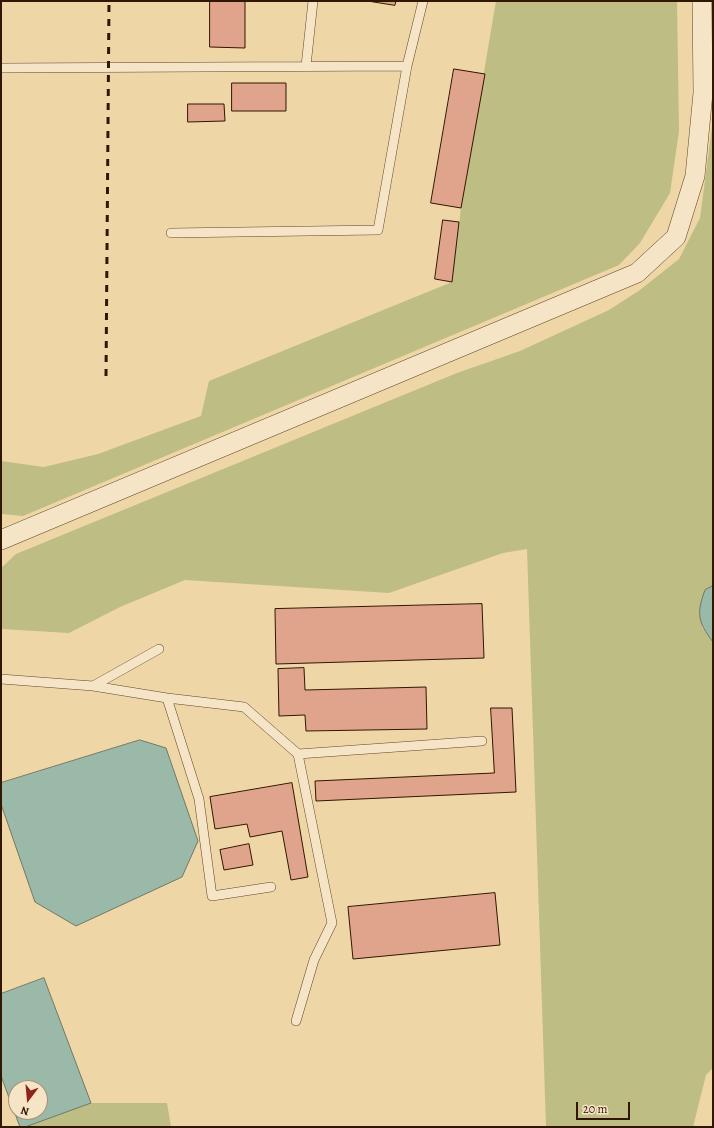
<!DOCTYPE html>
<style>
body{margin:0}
#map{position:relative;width:714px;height:1128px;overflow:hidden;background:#efd6a7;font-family:Alegreya,serif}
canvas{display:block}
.frame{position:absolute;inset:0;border:2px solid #311600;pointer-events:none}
.north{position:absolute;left:8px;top:1080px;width:40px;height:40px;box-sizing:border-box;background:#f5e4c6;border:1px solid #a79277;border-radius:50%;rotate:196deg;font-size:11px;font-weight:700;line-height:16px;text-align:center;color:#311600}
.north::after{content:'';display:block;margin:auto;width:14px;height:18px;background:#8f2418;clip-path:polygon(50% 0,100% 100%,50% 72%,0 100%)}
.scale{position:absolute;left:576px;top:1102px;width:54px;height:18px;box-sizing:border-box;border:2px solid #311600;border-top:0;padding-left:5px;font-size:12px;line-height:14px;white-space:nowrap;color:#311600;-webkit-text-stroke:3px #f5e4c6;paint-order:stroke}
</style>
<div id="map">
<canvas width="714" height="1128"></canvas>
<div class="frame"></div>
<div class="north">N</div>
<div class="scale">20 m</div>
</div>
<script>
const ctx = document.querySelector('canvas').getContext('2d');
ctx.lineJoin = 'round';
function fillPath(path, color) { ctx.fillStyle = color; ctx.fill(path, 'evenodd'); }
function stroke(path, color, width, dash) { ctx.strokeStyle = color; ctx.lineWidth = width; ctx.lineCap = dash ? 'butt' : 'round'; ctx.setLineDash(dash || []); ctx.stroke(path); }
fillPath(new Path2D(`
 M496,1H677L679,131L670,193L640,243L619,265L23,516L2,514L1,461L44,467L98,454L201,416L209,381L452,282L461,208Z
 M713,67V586L705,591L702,627L713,642V1068L706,1075L693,1127H546L527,549L503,553L389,593L185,580L120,607L69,633L1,629V568L16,554L457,373L520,351L609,310L640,290L679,259L700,218L712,127Z
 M91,1103H167L171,1127H25Z`), '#bebd84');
const water = new Path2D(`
 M713,586V642C698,622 696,614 705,590Z
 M140,740L166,748L198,841L182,877L76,926L35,902L1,804V783Z
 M44,978L91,1103L25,1127H20L1,1076V994ZM16,1088H40V1112H16Z`);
fillPath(water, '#9ab9a8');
stroke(water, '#707865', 1);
const building = new Path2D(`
 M210,1H245V48L210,47Z
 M368,1H396L395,5Z
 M454,69L485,74L461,208L431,203Z
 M232,83H286V111H232Z
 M188,104H224L225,121L188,122Z
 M443,220L459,222L452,282L435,279Z
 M482,604L484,658L276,664L275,609Z
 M304,668L305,690L426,687L427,729L306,731L305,715L279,716L278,669Z
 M491,708H512L516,792L316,801L315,781L494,773Z
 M292,783L308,877L291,880L282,831L250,837L247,824L215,829L210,797Z
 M249,844L253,865L224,870L220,850Z
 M495,893L500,945L353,959L348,907Z`);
fillPath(building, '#e0a48c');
stroke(building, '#311600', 1);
const lane = new Path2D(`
 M306,66L313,1
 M1,68L407,66
 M171,233L378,230L407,66L423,1
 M1,679L93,686L159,649
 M93,686L167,698L244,707L298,754L482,741
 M167,698L199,799L212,896L271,887
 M296,1021L314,960L332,923L298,754`);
const street = new Path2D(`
 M1,540L637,273L676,237L695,176L703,93L702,1`);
stroke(lane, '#60462a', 10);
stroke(street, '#60462a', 20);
stroke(lane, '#f5e4c6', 9);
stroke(street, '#f5e4c6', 19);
stroke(new Path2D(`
 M106,376L109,1`), '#311600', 3, [7, 7]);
</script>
